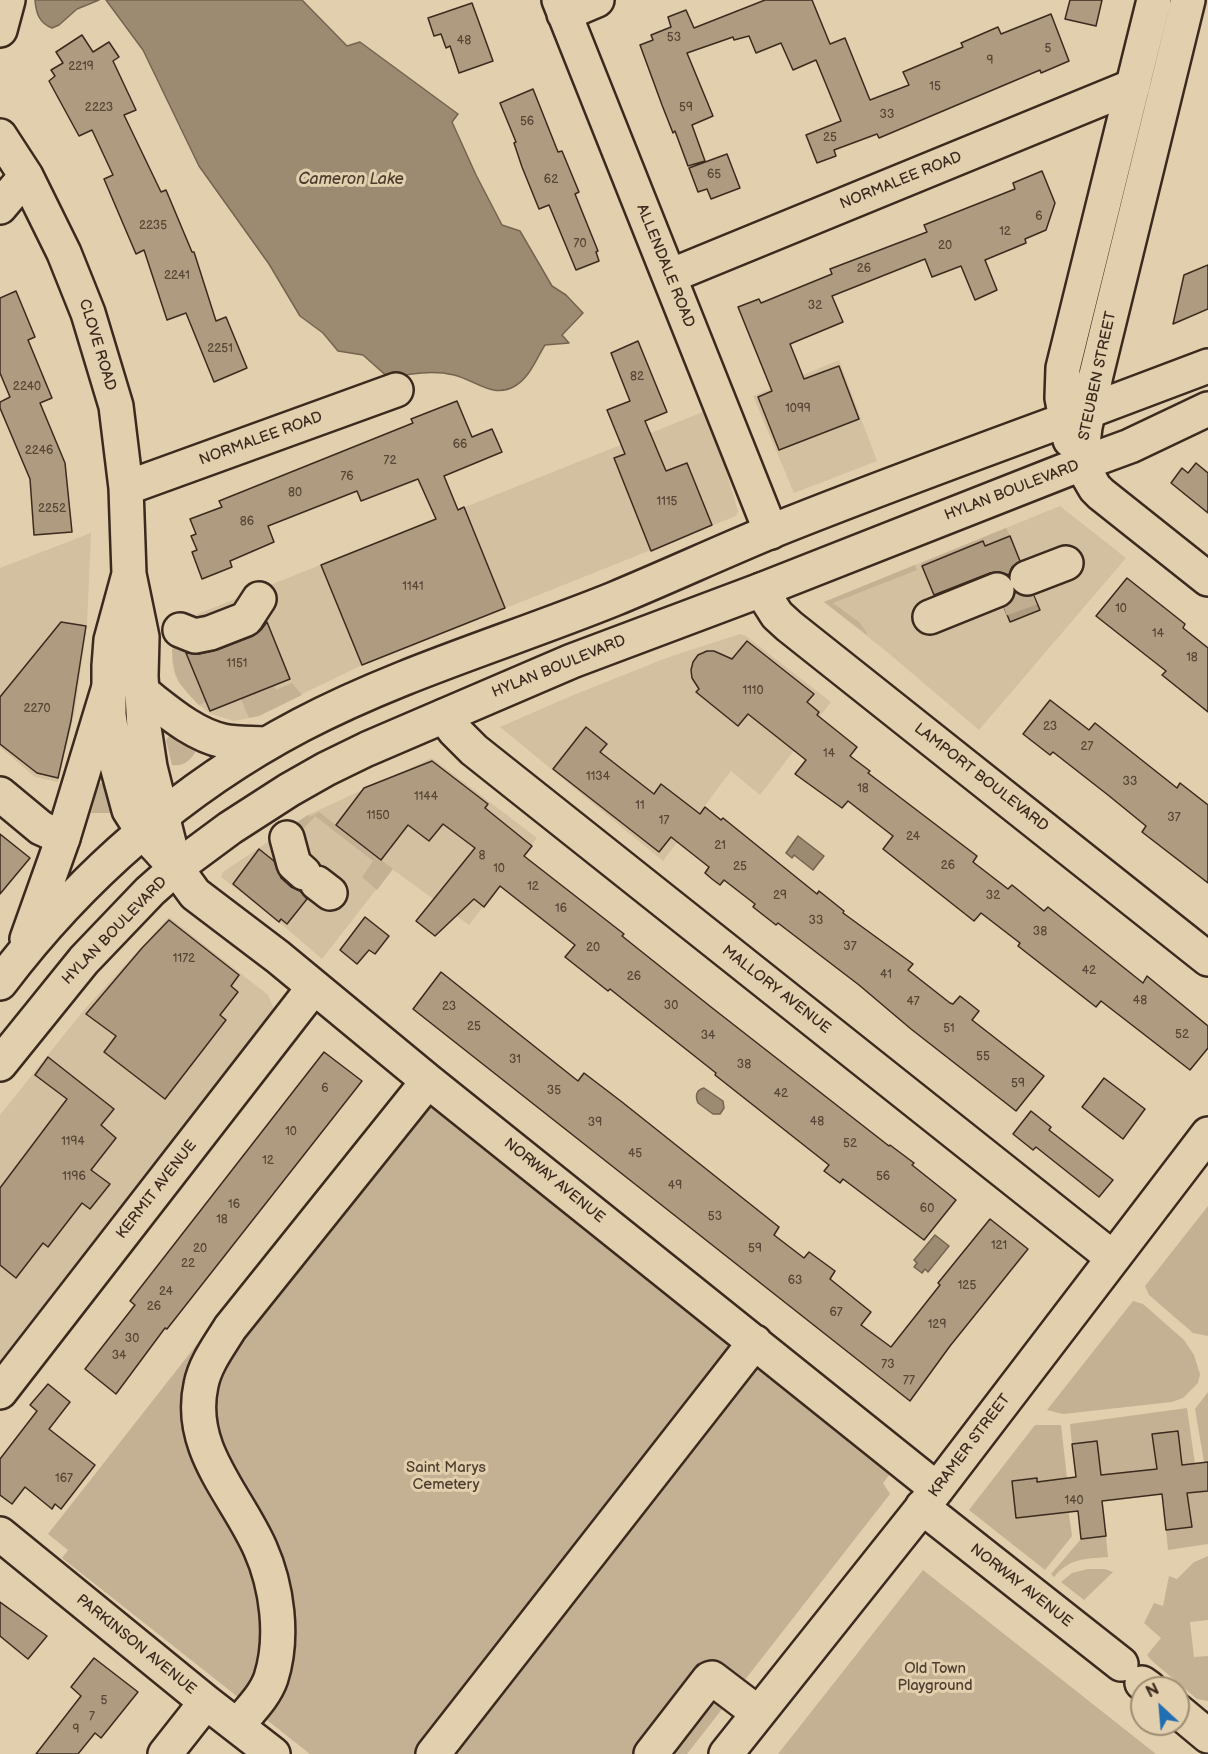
<!DOCTYPE html>
<style>
body{margin:0}
#map{position:relative;width:1208px;height:1754px;overflow:hidden;background:#e2cfad;font-family:"Balsamiq Sans",sans-serif}
canvas{display:block}
.north{position:absolute;left:1130px;top:1676px;width:60px;height:60px;box-sizing:border-box;background:#e2cfad;border:2px solid #9f8d74;border-radius:50%;rotate:334deg;font-size:16px;font-weight:700;line-height:24px;text-align:center;color:#3b2a1e}
.north::after{content:'';display:block;margin:auto;width:21px;height:27px;background:#1f6fb2;clip-path:polygon(50% 0,100% 100%,50% 72%,0 100%)}
</style>
<div id="map">
<canvas width="1208" height="1754"></canvas>
<div class="north">N</div>
</div>
<script>
const ctx = document.querySelector('canvas').getContext('2d');
ctx.lineJoin = 'round';
function fillPath(path, color) { ctx.fillStyle = color; ctx.fill(path, 'evenodd'); }
function stroke(path, color, width, dash) { ctx.strokeStyle = color; ctx.lineWidth = width; ctx.lineCap = dash ? 'butt' : 'round'; ctx.setLineDash(dash || []); ctx.stroke(path); }
function label(font, color, halo, rows, align = 'center') {
  ctx.font = font + ' "Balsamiq Sans",sans-serif'; ctx.lineWidth = 6; ctx.setLineDash([]); ctx.textBaseline = 'middle'; ctx.strokeStyle = halo; ctx.fillStyle = color; for (const [text, x, y, turn = 0] of rows) {
    ctx.save(); ctx.translate(x, y); ctx.rotate((+turn || 0) * Math.PI / 180); ctx.textAlign = isNaN(turn) ? turn : align; if (halo) ctx.strokeText(text, 0, 0); ctx.fillText(text, 0, 0); ctx.restore();
  }
}
fillPath(new Path2D(`
 M839,360L877,461L794,493L753,396Z
 M708,410L738,511L736,516L356,668L254,717L234,721L211,714L199,705L179,683L175,675L172,660L175,623Z
 M1060,506L1126,558L979,730L887,652L824,602Z
 M91,533L87,625L75,711L58,782L35,777L0,747V568Z
 M740,634L746,636L831,702L760,795L731,771L663,861L500,727L571,696L669,657Z
 M432,758L537,838L469,925L392,869L322,959L279,922L221,877L223,872L308,815Z
 M169,917L268,995L274,1009L114,1215L22,1346L0,1373V1115L83,1011Z`), '#d3c0a0');
fillPath(new Path2D(`
 M1006,528L1010,536L985,546L983,542L922,566L921,563Z
 M915,565L917,570L833,603L859,622L867,633L866,634L824,602Z
 M180,648L185,650L206,702L199,705C179,685 173,677 172,649Z
 M292,683L302,695L259,716L249,718L241,699L274,686L276,690Z
 M171,734L196,750C192,760 183,767 172,765L166,740Z
 M101,783L106,787L113,813H91L98,784Z
 M319,812L393,869L377,890L362,877L373,861L315,816L301,832L291,826L308,815L310,817Z
 M399,1087L417,1101L423,1096L889,1469L890,1474L883,1483L890,1494L687,1754H310L62,1558L68,1550L48,1534Z
 M1208,1206V1336L1193,1333L1149,1295L1145,1286Z
 M1133,1301L1143,1304L1184,1340L1194,1355L1200,1374L1198,1383L1183,1398L1172,1402L1063,1414L1047,1410Z
 M1208,1392V1462H1204L1195,1409Z
 M1187,1408L1195,1464L1182,1465L1178,1431L1152,1435L1157,1469L1101,1475L1097,1441L1072,1444L1070,1424Z
 M1035,1425H1061L1067,1478L1037,1482V1478L1013,1481L1017,1518L1041,1515L1068,1507L1072,1536L1045,1570L969,1510Z
 M1208,1491V1544L1168,1550L1166,1530L1192,1527L1187,1493Z
 M1106,1536L1108,1557C1084,1559 1070,1558 1054,1577L1051,1574L1081,1539Z
 M1208,1556V1620L1190,1622L1194,1657L1208,1656V1701L1197,1699L1151,1660L1147,1655L1161,1638L1144,1623L1154,1603L1163,1606L1169,1576L1177,1579L1194,1562Z
 M1088,1569H1105L1113,1572L1084,1600L1061,1582L1072,1573Z
 M923,1570L1156,1754H778Z`), '#c4b193');
const water = new Path2D(`
 M35,0H99L77,9L59,25L52,28C39,23 36,13 35,0Z
 M106,0H302L347,46L360,42L458,114L452,122L476,175L502,225L520,231L552,286L566,295L583,313L562,335L569,343L545,345C536,359 530,377 515,386C493,399 475,380 454,375C432,370 411,373 390,379L363,355L338,351L323,333L300,316L269,264L199,166L143,50Z
 M798,836L824,856L813,870L794,855L792,858L786,853Z
 M704,1088L723,1101L724,1108L720,1114H713L698,1103C695,1096 696,1090 704,1088Z
 M935,1235L949,1246L928,1272L925,1269L922,1273L914,1267L917,1263L914,1260Z`);
fillPath(water, '#9c8a71');
stroke(water, '#756450', 1.5);
const building = new Path2D(`
 M765,0H812L830,44L845,38L870,100L909,85L903,72L963,47L961,43L998,27L1001,34L1051,14L1069,61L1041,73L1040,70L879,138L877,134L834,150L836,156L817,163L806,135L841,121L816,60L793,70L781,43L756,53L749,36L734,40L733,37L687,53L713,116L692,125L705,161L688,166L675,131L673,133L662,105L640,45L653,40L651,35L671,27L668,17L686,10L694,28Z
 M1070,0H1102L1096,26L1065,19Z
 M472,3L493,61L459,73L450,46L446,48L441,34L434,36L428,18Z
 M82,35L93,52L109,42L119,57L113,61L136,110L124,115L161,192L166,190L192,252H194L216,321L226,317L247,368L214,382L186,313L167,320L144,250L136,254L104,179L113,175L92,130L79,136L49,81L55,76L51,70L63,63L56,52Z
 M533,89L558,152L562,151L579,192L575,194L598,251L596,252L599,261L576,270L549,205L539,209L522,167L514,143L516,142L500,103Z
 M727,154L740,188L711,199L707,189L698,192L689,168Z
 M1042,171L1055,203L1046,230L1025,239L1026,243L985,260L997,290L975,300L961,266L932,277L925,259L832,296L843,322L790,344L804,379L839,366L859,419L779,450L758,397L772,391L738,307L759,299L761,303L832,274L830,269L927,232L924,225L1015,189L1013,183Z
 M1208,265V309L1173,324L1184,275Z
 M16,291L35,337L28,340L52,398L40,403L65,463L72,532L34,535L30,479L0,408V402L10,397L0,373V298Z
 M638,341L667,412L645,421L666,471L687,463L712,525L651,551L614,458L625,454L607,410L630,401L611,353Z
 M457,401L472,437L492,429L502,452L444,476L458,510L464,507L505,608L362,665L321,565L436,519L418,479L361,501L357,491L268,526L274,542L230,561L232,567L202,579L192,552L197,550L191,536L196,534L190,519L222,507L219,501L413,423L411,419Z
 M1196,463L1208,473V513L1171,483L1182,468L1188,473Z
 M1010,536L1020,561L1012,567L1009,575L1000,572L990,573L934,595L922,566L983,541L985,546Z
 M1127,578L1185,624L1183,628L1208,648V712L1162,675L1166,671L1096,616Z
 M1015,593L1025,597L1034,596L1040,610L1010,622L1004,607L1011,602Z
 M61,622L86,626L71,721L58,778L37,773L0,744V697Z
 M267,622L290,679L210,711L186,653L199,654L217,650L253,636L261,630Z
 M747,641L814,694L807,702L819,712L817,715L857,747L850,756L870,771L868,773L977,856L973,862L1008,889L1012,885L1044,911L1048,907L1143,983L1147,976L1208,1026V1048L1190,1070L1101,1001L1096,1007L1018,946L1020,943L981,913L974,921L883,849L893,836L848,801L842,808L795,774L806,760L748,714L738,726L696,692L699,689L692,678L691,670L693,662L698,655L707,651H714L732,659Z
 M1050,700L1089,730L1095,723L1177,788L1180,783L1208,805V883L1142,832L1146,826L1108,795L1053,752L1050,755L1023,734Z
 M586,727L607,744L600,752L654,794L661,784L700,814L705,807L721,820L723,818L817,894L819,891L844,911L843,913L913,964L908,970L950,1003L953,1004L960,996L979,1011L972,1020L1044,1076L1016,1111L911,1029L859,985L778,923L776,925L753,907L755,904L724,880L720,885L712,879L705,873L709,867L671,837L659,852L553,769Z
 M432,761L488,804L485,808L532,846L524,856L624,934L622,936L711,1007L889,1146L890,1145L914,1163L912,1165L956,1200L924,1240L843,1179L840,1183L824,1171L829,1165L715,1075L716,1073L644,1016L610,989L608,991L565,957L575,945L500,886L484,907L474,899L435,936L416,921L475,848L443,824L429,841L408,825L381,860L336,825L364,788Z
 M0,834L30,858L0,894Z
 M259,849L274,861L281,878L291,887L300,891L307,899L287,924L281,919L279,922L233,884Z
 M365,917L389,936L375,954L369,950L357,964L340,950Z
 M169,920L239,975L231,986L238,992L220,1015L226,1020L165,1099L104,1052L116,1036L86,1014L142,948Z
 M441,972L578,1081L584,1073L622,1102L779,1227L774,1235L804,1258L809,1252L835,1271L830,1279L871,1312L861,1325L891,1347L940,1285L938,1283L990,1219L1028,1249L950,1346L910,1401L413,1009Z
 M324,1052L362,1081L167,1329L165,1328L116,1394L85,1369L135,1305L130,1301Z
 M48,1057L114,1109L101,1125L116,1138L91,1170L110,1184L90,1209L82,1203L48,1247L43,1243L16,1278L0,1265V1188L67,1099L35,1075Z
 M1104,1078L1145,1109L1123,1139L1082,1107Z
 M1031,1111L1051,1127L1049,1130L1113,1180L1099,1197L1036,1147L1033,1150L1013,1134Z
 M48,1384L70,1402L49,1429L95,1465L61,1509L55,1504L52,1509L25,1487L12,1504L0,1495V1459L37,1411L30,1405Z
 M1178,1431L1182,1465L1208,1462V1491L1187,1493L1192,1527L1166,1530L1162,1494L1102,1501L1106,1536L1081,1539L1078,1511L1016,1518L1012,1481L1037,1478V1482L1076,1477L1072,1444L1097,1441L1101,1475L1157,1469L1152,1434Z
 M0,1602L47,1636L28,1659L0,1636Z
 M94,1658L138,1692L101,1738L95,1733L78,1754H36L81,1696L71,1687Z`);
fillPath(building, '#af9c80');
stroke(building, '#3b2a1e', 1.5);
stroke(new Path2D(`
 M1001,600L1031,589`), '#c1ae90', 33, [33, 16]);
const minor = new Path2D(`
 M559,0L771,532
 M564,14L597,0
 M0,30L8,0
 M0,136L26,176L64,253L88,313L116,406L126,488L129,574L142,637L141,676L144,728L150,767L169,843
 M0,207L26,176
 M670,276L1133,86
 M1208,409L1130,446L1081,464L1095,488L1101,494L1208,579
 M1065,420L1208,366
 M126,488L396,390
 M129,574L111,640L109,666V715L116,762L129,810L143,832L176,868L195,894L278,957L428,1081L937,1489
 M1027,578L1066,563
 M761,590L777,615L789,626L1208,959
 M930,617L997,590
 M180,630L195,636L210,633L246,619L259,599
 M444,716L454,730L474,750L1113,1258
 M0,794L41,828L63,838
 M287,838L294,864L304,873
 M317,883L330,893
 M0,1392L314,987
 M922,1507L1121,1664
 M0,1534L206,1702L273,1754
 M1142,1683L1149,1688
 M1178,1711L1208,1736
 M237,1726C249,1711 265,1696 271,1678C284,1637 277,1586 260,1548C236,1494 187,1449 201,1385C205,1364 219,1346 230,1328L428,1081
 M165,1754L206,1702
 M433,1754L755,1342
 M651,1754L709,1679L712,1678L758,1713
 M726,1754L937,1489L1208,1134`);
const major = new Path2D(`
 M1070,440L1062,398L1063,368L1154,0
 M1081,460L1085,427L1096,375L1188,0
 M141,691C166,710 192,734 223,741C236,744 252,743 266,744
 M27,939L63,838L108,690
 M0,983C80,877 183,787 301,725C400,673 510,641 614,599C667,577 719,553 772,531C869,492 967,456 1065,420
 M0,1064L84,960L150,891L176,868L230,828L289,790L326,769L367,749L572,661L761,590L1081,464`);
stroke(minor, '#3b2a1e', 38);
stroke(major, '#3b2a1e', 38);
stroke(minor, '#e2cfad', 33);
stroke(major, '#e2cfad', 33);
label('12px', '#584636', null, [
 ["53",674,38],
 ["48",464,41],
 ["5",1048,49],
 ["9",990,61],
 ["2219",81,67],
 ["15",935,87],
 ["2223",99,108],
 ["59",686,108],
 ["33",887,115],
 ["56",527,122],
 ["25",830,138],
 ["65",714,175],
 ["62",551,180],
 ["6",1039,217],
 ["2235",153,226],
 ["12",1005,232],
 ["70",580,244],
 ["20",945,246],
 ["26",864,269],
 ["2241",177,276],
 ["32",815,306],
 ["2251",220,349],
 ["82",637,377],
 ["2240",27,387],
 ["1099",798,409],
 ["66",460,445],
 ["2246",39,451],
 ["72",390,461],
 ["76",347,477],
 ["80",295,493],
 ["1115",667,502],
 ["2252",52,509],
 ["86",247,522],
 ["1141",413,587],
 ["10",1121,609],
 ["14",1158,634],
 ["18",1192,658],
 ["1151",237,664],
 ["1110",753,691],
 ["2270",37,709],
 ["23",1050,727],
 ["27",1087,747],
 ["14",829,754],
 ["1134",598,777],
 ["33",1130,782],
 ["18",863,789],
 ["1144",426,797],
 ["11",640,806],
 ["1150",378,816],
 ["37",1174,818],
 ["17",664,821],
 ["24",913,837],
 ["21",720,846],
 ["8",482,856],
 ["26",948,866],
 ["25",740,867],
 ["10",499,869],
 ["12",533,887],
 ["29",780,896],
 ["32",993,896],
 ["16",561,909],
 ["33",816,921],
 ["38",1040,932],
 ["37",850,947],
 ["20",593,948],
 ["1172",184,959],
 ["42",1089,971],
 ["41",886,975],
 ["26",634,977],
 ["48",1140,1001],
 ["47",913,1002],
 ["30",671,1006],
 ["23",449,1007],
 ["25",474,1027],
 ["51",949,1029],
 ["52",1182,1035],
 ["34",708,1036],
 ["55",983,1057],
 ["31",515,1060],
 ["38",744,1065],
 ["59",1018,1084],
 ["6",325,1089],
 ["35",554,1091],
 ["42",781,1094],
 ["48",817,1122],
 ["39",595,1123],
 ["10",291,1132],
 ["1194",73,1142],
 ["52",850,1144],
 ["45",635,1154],
 ["12",268,1161],
 ["1196",74,1177],
 ["56",883,1177],
 ["49",675,1186],
 ["16",234,1205],
 ["60",927,1209],
 ["53",715,1217],
 ["18",222,1220],
 ["121",999,1246],
 ["20",200,1249],
 ["59",755,1249],
 ["22",188,1264],
 ["63",795,1281],
 ["125",967,1286],
 ["24",166,1292],
 ["26",154,1307],
 ["67",836,1313],
 ["129",937,1325],
 ["30",132,1339],
 ["34",119,1356],
 ["73",888,1365],
 ["77",909,1381],
 ["167",64,1479],
 ["140",1074,1501],
 ["5",104,1701],
 ["7",92,1717],
 ["9",76,1730]
]);
label('15px', '#3b2a1e', '#e2cfad', [
 ["NORMALEE ROAD",901,181,-22],
 ["ALLENDALE ROAD",665,266,68],
 ["CLOVE ROAD",97,345,73],
 ["STEUBEN STREET",1098,376,-78],
 ["NORMALEE ROAD",261,439,-20],
 ["HYLAN BOULEVARD",1012,491,-21],
 ["HYLAN BOULEVARD",559,667,-22],
 ["LAMPORT BOULEVARD",981,778,38],
 ["HYLAN BOULEVARD",115,931,-46],
 ["MALLORY AVENUE",776,990,38],
 ["NORWAY AVENUE",554,1181,39],
 ["KERMIT AVENUE",157,1190,-52],
 ["KRAMER STREET",970,1446,-53],
 ["NORWAY AVENUE",1021,1586,38],
 ["PARKINSON AVENUE",136,1645,39]
]);
label('15px', '#503e30', '#e2cfad', [
 ["Saint Marys",446,1468],
 ["Cemetery",446,1485],
 ["Old Town",935,1669],
 ["Playground",935,1686]
]);
label('italic 16px', '#4e3d2f', '#e2cfad', [
 ["Cameron Lake",351,180]
]);
</script>
